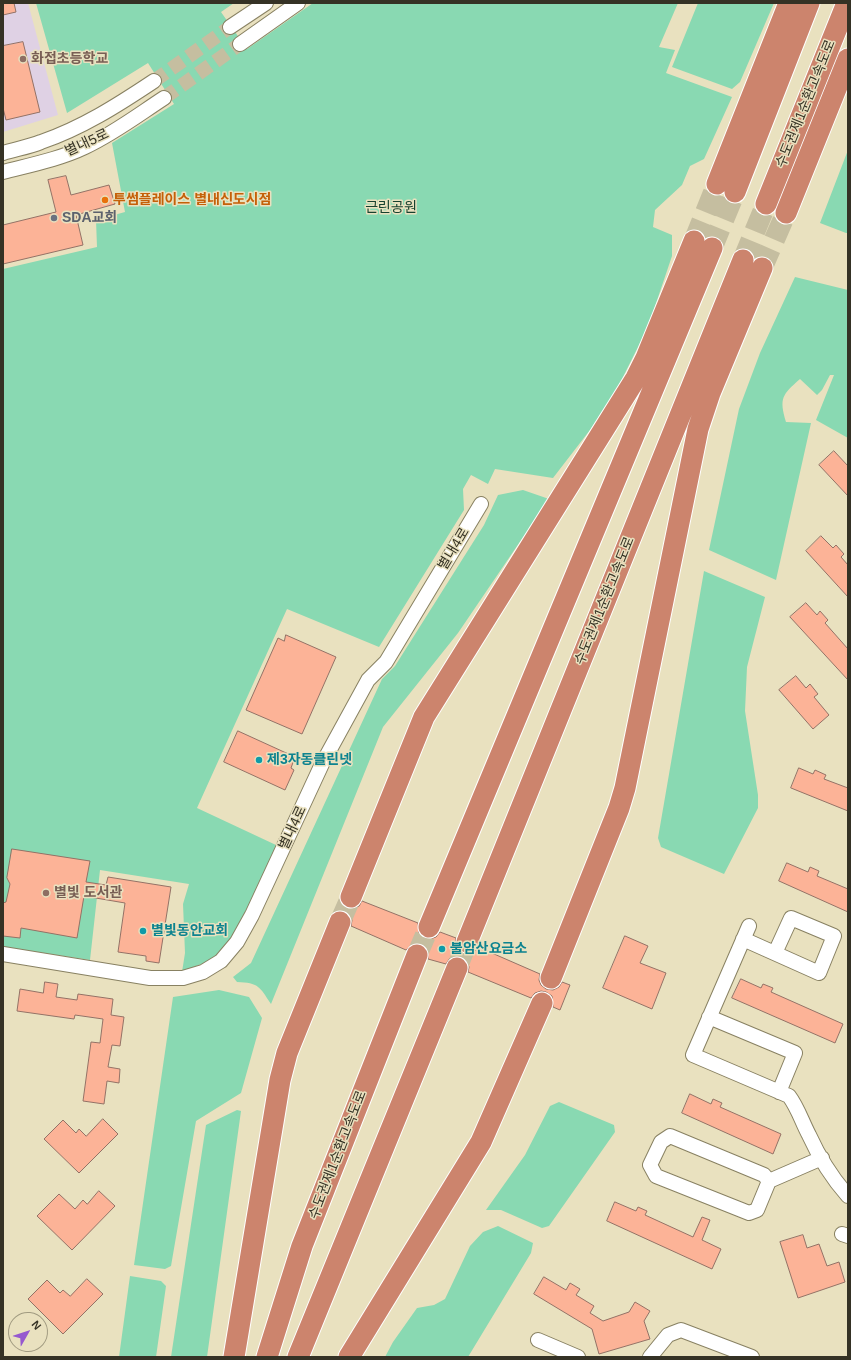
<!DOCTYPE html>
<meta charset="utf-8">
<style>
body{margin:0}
#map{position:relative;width:851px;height:1360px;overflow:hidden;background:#e9e1bf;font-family:Arial,sans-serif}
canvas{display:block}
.frame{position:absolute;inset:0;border:4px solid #353225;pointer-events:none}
.north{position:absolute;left:8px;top:1312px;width:40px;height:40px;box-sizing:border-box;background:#e9e1bf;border:1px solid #a19b81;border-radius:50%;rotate:51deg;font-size:11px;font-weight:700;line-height:16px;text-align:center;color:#353225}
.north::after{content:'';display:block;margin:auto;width:14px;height:18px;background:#9659cf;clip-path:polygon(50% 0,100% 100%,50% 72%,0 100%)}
</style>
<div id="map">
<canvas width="851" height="1360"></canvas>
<div class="frame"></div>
<div class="north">N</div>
</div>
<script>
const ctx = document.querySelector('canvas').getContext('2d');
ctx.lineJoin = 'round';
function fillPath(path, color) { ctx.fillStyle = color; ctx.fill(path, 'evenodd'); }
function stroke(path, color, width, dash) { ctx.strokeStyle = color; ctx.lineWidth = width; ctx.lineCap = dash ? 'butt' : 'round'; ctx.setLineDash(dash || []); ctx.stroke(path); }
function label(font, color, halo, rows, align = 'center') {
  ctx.font = font + ' Arial,"Noto Sans KR",sans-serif'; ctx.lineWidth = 3; ctx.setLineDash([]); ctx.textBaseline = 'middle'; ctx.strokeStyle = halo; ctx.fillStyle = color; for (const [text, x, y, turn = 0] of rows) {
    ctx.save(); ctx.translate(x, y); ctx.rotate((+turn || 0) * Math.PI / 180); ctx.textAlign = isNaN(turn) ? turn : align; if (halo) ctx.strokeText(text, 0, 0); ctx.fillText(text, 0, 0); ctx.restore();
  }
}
fillPath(new Path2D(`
 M3,3H28L58,115L3,132Z`), '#dfd1e4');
fillPath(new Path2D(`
 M36,3H234L221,12L247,49L313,3H678L659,47L675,50L666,73L732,97L704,159L690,166L682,185L655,210L653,227L672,235V256L648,327L618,387L590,430L553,478L495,469L488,484L471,475L463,489L464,510L379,647L287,609L197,808L276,845L274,849L277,851L231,944L212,964H201L182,972L185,953L183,904L189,884L100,870L90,960L3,947V269L97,247L96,220L125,212L112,143L174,104L148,63L67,113Z
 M698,3H774L740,82L732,89L672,67Z
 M848,150V233H846L820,223Z
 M795,277L848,290V438L816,420L834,375H830L822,390L817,395L800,379C782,395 779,398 786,422L811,423L776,580L709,550L739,409L760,353Z
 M523,490L549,499L458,633L383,727L271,1004C259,986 259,983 237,982L233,977L251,963L382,679L395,666L484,525L498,495Z
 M704,571L765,597L747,667L745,711L758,795V808L724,874L661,847L658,838Z
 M219,990L249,997L262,1018L241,1093L196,1121L171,1266L165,1269L134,1265L173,997Z
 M559,1102L614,1125L615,1132L549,1226L542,1228L501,1210H486L525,1155L550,1106Z
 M237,1110L241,1111L207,1357H171L206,1125Z
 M498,1226L533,1243L531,1253L468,1357H385L393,1342L417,1308L434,1305L445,1299L470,1246L483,1232Z
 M130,1276L161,1281L166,1286L156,1357H119Z`), '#89d9b2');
const building = new Path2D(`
 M3,3H14L16,12L3,15Z
 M23,42L40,112L6,120L3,108V46Z
 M66,176L71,195L109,185L115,204L76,215L83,245L3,264V225L56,212L48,180Z
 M834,451L848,466V496L819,465Z
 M821,536L833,548L836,545L844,554L841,557L848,565V597L806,551Z
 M806,603L817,615L820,611L828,620L825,623L848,649V680L790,617Z
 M286,635L336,657L302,734L246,710L278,638L284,641Z
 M796,676L806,688L810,684L818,694L814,697L829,715L813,729L779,690Z
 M238,731L295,757L291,768L294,770L285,790L224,762Z
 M799,768L813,774L815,770L826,775L824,779L848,788V811L791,788Z
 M12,849L90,861L86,882L106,885L108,877L171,887L159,963L146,961V956L118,952L125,903L84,896L77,938L21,928L20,938L3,936V903L6,902L10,884L7,878Z
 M787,863L808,872L810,867L819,871L817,876L848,889V912L779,881Z
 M362,901L418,923L419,934L425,938L430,939L436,937L440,932L456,938L455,943L457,949L462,953L469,954L474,952L478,947L540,974L539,980L541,985L546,989L553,990L559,987L562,982L570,985L560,1010L553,1007L552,996L546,992L541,991L535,993L531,998L468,972L469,967L467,961L461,957L455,956L450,958L446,964L428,959L427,948L421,944L415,943L406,950L351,926L352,920L349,914L344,911H337L340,902L346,908L352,909L359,906Z
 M625,936L648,946L640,963L666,973L652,1009L603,988Z
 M741,979L761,988L763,984L773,988L771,992L843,1024L835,1043L732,998Z
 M45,982L58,984L56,997L77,1000L78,994L113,999L111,1015L124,1017L120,1046L112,1045L108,1067L120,1069L119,1083L107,1081L104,1104L83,1101L91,1042L100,1043L103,1019L75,1015L74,1019L17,1011L20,989L43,993Z
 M690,1094L711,1104L713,1099L722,1103L720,1107L781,1134L773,1154L682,1113Z
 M103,1119L118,1134L79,1173L44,1139L63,1120L76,1133L79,1129L86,1136Z
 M99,1191L115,1206L72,1250L37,1216L59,1194L75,1209L83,1200L87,1204Z
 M615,1202L636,1211L638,1207L647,1211L645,1215L693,1237L702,1217L710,1220L702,1240L721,1249L712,1269L607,1221Z
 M803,1235L807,1248L819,1244L827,1266L839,1262L845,1282L798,1298L780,1242Z
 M544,1277L566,1290L570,1283L580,1289L576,1295L594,1306L590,1313L603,1321L629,1312L635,1302L650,1311L644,1321L650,1339L599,1354L592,1329L534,1294Z
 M87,1279L103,1294L63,1334L28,1299L47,1280L60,1293L63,1290L70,1296Z`);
fillPath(building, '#fcb397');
stroke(building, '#937266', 1);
stroke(new Path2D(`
 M154,81L230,27
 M164,98L240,44`), '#c5bea0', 14, [14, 7]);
stroke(new Path2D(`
 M694,241L717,184
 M712,248L735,192
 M743,260L766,204
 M762,268L786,213
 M340,922L351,897
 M417,955L429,927
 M457,968L467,942`), '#c5bea0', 21, [21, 10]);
const minor = new Path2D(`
 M230,27L266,3
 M240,44L298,3
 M3,153C16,149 29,147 41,142C82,128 118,105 154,81
 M3,172C30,165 60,159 85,147C113,134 138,115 164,98
 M749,926L693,1055L789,1096C798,1108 802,1122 809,1135C819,1157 832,1178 848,1196
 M743,939L819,973L834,936L791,918L775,953
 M3,954L150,978H183L203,972L221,961L237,942L252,915L322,764L368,680L386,662L481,504
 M709,1017L795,1053L779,1092
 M769,1181L764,1175L670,1136L661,1142L650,1165L656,1176L749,1213L757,1210L769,1181L822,1158
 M842,1234L848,1236
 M538,1340L578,1357
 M650,1357L668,1335L681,1330L752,1357`);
const highway = new Path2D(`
 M717,184L789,3
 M735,192L809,3
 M766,204L847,3
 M786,213L848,59
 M351,897L424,717L636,378L646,358L694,241
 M429,927L712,248
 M467,942L743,260
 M551,978L619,808L625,788L698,429L710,393L762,268
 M234,1357L280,1080L287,1053L340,922
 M267,1357L302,1246L417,955
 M298,1357L457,968
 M349,1357L481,1142L542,1003`);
stroke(minor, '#888162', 16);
stroke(highway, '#fff', 23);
stroke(minor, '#fff', 14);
stroke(highway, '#cc846d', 21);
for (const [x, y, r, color] of [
 [23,59,4,"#8d6e63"],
 [105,200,4,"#e8710a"],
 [54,218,4,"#6b7280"],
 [259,760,4,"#0f9aa8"],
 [46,893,4,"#8d6e63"],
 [143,931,4,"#0f9aa8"],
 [442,949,4,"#0f9aa8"]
]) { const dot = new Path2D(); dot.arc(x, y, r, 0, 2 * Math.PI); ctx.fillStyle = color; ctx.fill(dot); stroke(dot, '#e9e1bf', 1.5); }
label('bold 14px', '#785e54', '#e9e1bf', [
 ["화접초등학교",31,59],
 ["별빛 도서관",54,893]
], 'left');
label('14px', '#353225', '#e9e1bf', [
 ["수도권제1순환고속도로",806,104,-68],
 ["별내5로",87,143,-25],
 ["별내4로",454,549,-59],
 ["수도권제1순환고속도로",605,601,-68],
 ["별내4로",293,828,-65],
 ["수도권제1순환고속도로",338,1155,-69]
]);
label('bold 14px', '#c56008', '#e9e1bf', [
 ["투썸플레이스 별내신도시점",113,200]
], 'left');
label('14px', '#16422f', '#e9e1bf', [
 ["근린공원",391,208]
]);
label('bold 14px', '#5b616d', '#e9e1bf', [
 ["SDA교회",62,218]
], 'left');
label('bold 14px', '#0d838f', '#e9e1bf', [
 ["제3자동클린넷",267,760],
 ["별빛동안교회",151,931],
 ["불암산요금소",450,949]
], 'left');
</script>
